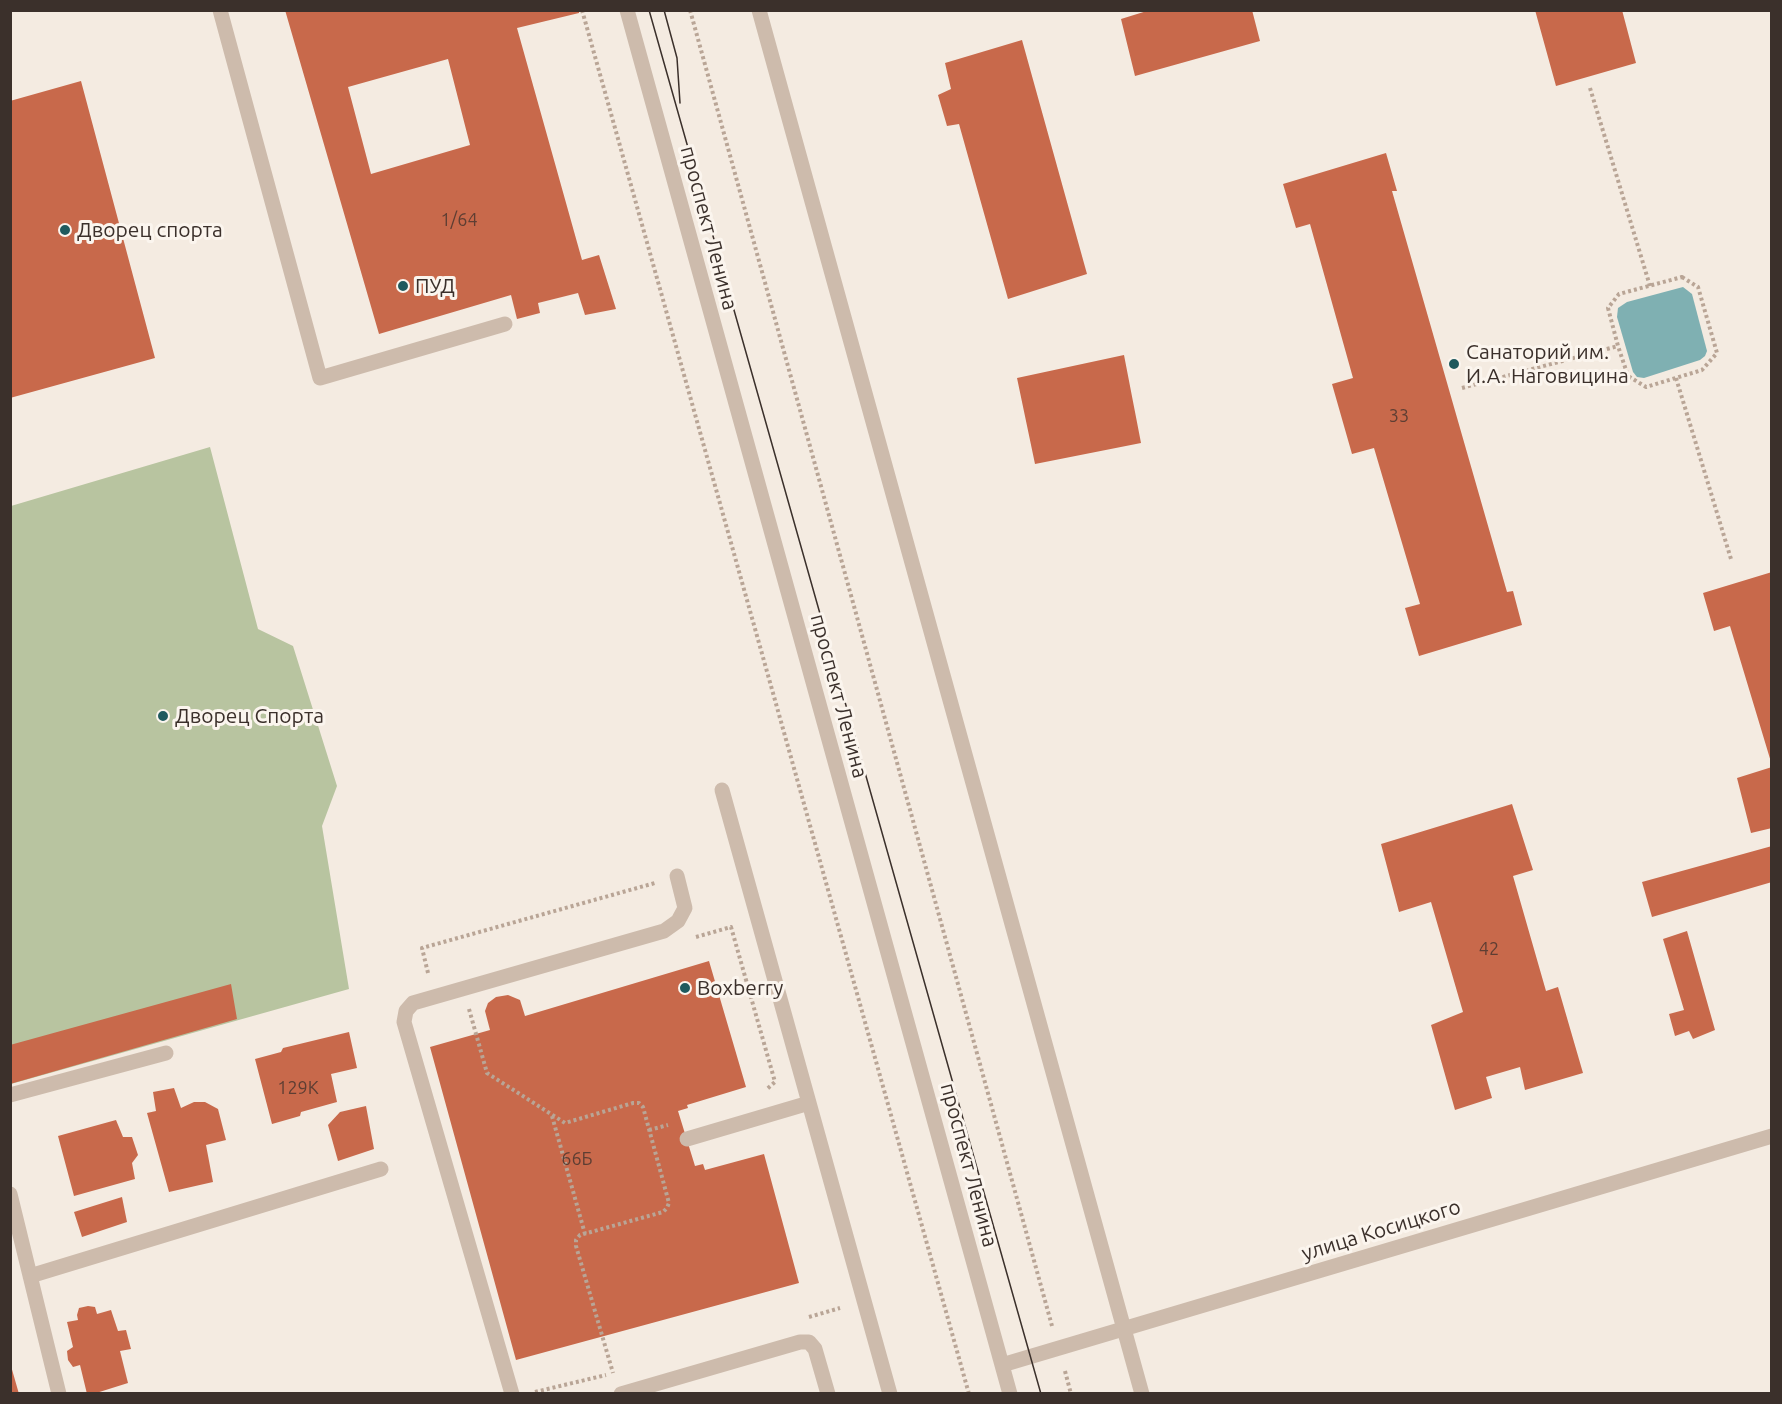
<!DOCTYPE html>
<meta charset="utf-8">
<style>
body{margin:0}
#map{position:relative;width:1782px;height:1404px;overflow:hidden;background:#f4ebe1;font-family:Ubuntu,sans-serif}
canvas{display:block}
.frame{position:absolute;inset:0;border:12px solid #3b302b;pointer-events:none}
</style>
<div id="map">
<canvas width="1782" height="1404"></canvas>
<div class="frame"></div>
</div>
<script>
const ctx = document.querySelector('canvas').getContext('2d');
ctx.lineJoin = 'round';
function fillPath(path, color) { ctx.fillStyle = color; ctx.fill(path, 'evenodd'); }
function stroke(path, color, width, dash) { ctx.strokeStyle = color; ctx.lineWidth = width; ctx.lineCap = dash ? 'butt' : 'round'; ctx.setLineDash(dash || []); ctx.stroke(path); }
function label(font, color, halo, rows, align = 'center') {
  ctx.font = font + ' Ubuntu,sans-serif'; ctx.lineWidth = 6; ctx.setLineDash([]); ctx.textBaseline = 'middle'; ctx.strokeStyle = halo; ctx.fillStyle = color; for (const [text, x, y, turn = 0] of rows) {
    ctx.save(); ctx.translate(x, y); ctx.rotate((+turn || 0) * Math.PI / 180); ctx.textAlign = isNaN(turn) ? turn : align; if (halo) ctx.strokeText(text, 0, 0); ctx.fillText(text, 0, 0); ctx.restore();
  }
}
fillPath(new Path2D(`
 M210,447L258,629L293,646L337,786L322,826L349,989L11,1084V506Z`), '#b8c4a0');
fillPath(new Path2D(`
 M1683,287L1692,294L1707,351L1705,356L1700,360L1644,378L1637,377L1633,372L1617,317L1618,308L1627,302Z`), '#7fb0b2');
fillPath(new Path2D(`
 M285,10H579V13L517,28L582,260L599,255L616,309L585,315L578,293L538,303L540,313L517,319L511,295L379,334ZM448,59L470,145L371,174L348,87Z
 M1150,10H1252L1260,41L1135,76L1121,19Z
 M1535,10H1622L1636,63L1556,86Z
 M1022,40L1087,274L1008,299L959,124L947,126L938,95L951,89L945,63Z
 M81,81L155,358L10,398V101Z
 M1386,153L1397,191H1392L1507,592L1513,591L1522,625L1419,656L1405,608L1420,604L1374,448L1352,454L1332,384L1353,378L1310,224L1296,228L1283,184Z
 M1124,355L1141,443L1035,464L1017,378Z
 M1772,572V761L1771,762L1730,626L1714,631L1703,593Z
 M1772,767V828L1751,833L1737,778Z
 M1512,804L1533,870L1513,876L1546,991L1558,987L1583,1073L1525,1090L1520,1067L1486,1077L1492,1098L1455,1110L1431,1025L1463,1012L1431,902L1399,912L1381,844Z
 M1772,846V882L1652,917L1642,882Z
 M1687,931L1715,1030L1693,1039L1689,1031L1675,1036L1669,1014L1684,1010L1663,939Z
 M709,961L746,1087L687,1105L688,1108L678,1111L695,1166L703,1164L705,1170L764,1154L799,1283L516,1360L430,1047L490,1030L485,1011L488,1003L496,997L508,995L520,1000L525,1016Z
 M231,984L237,1019L10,1084V1045Z
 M349,1032L357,1068L331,1074L337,1102L301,1112L300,1116L272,1124L255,1059L281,1052L283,1048Z
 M174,1088L181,1108L194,1102H205L218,1109L226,1140L206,1145L213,1182L169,1192L147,1113L156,1111L153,1092Z
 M366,1106L374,1149L338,1161L328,1125L340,1112Z
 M116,1120L123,1137H132L138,1155L132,1163L135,1179L74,1196L58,1136Z
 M122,1197L127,1222L82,1237L74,1212Z
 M88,1306L95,1307L97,1314L111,1310L118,1331L126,1330L131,1349L120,1351L128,1383L93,1394H87L80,1365L73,1367L68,1360L67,1351L73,1347L67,1322L78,1320L77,1315L79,1308Z
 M10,1366H11L19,1394H10Z`), '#c8694b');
stroke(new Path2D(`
 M582,10L969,1394
 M690,10L1052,1326
 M1590,88L1650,286
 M1682,277L1698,287L1717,353L1702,370L1646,387L1628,376L1618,346L1608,308L1619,294Z
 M1676,378L1731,559
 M1462,388L1618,346
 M696,937L731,927L775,1082L767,1089
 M428,973L422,948L655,883
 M469,1009L487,1073L565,1123L633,1103H639L643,1107L669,1203L667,1208L663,1212L580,1235L576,1240V1246L613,1373
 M552,1116L585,1234
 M649,1130L668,1125
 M809,1317L840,1308
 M1065,1371L1071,1394
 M535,1392L606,1375`), '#b9a596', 4, [3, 3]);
stroke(new Path2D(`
 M220,10L320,378L505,324
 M627,10L1010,1394
 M759,10L1142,1394
 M722,790L890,1394
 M10,1095L166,1053
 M687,1139L809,1103
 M10,1194L59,1394
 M30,1276L381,1169
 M1002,1365L1772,1136
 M512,1394L404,1022L406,1011L413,1003L664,931L678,921L685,908L677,876
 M621,1394L800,1342H809L815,1349L828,1394`), '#cdbbac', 15);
stroke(new Path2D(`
 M649,10L1041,1394
 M664,10L677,58L680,103`), '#3b302b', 1.5);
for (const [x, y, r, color] of [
 [65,230,6,"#1f5a5e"],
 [403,286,6,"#1f5a5e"],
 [1454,364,6,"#1f5a5e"],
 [163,716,6,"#1f5a5e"],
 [685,988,6,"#1f5a5e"]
]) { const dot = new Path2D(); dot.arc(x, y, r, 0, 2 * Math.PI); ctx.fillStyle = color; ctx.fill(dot); stroke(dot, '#fbf5ee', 2); }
label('18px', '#5e3e33', null, [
 ["1/64",459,220],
 ["33",1399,416],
 ["42",1489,949],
 ["129К",298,1088],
 ["66Б",577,1159]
]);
label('21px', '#3b302b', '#fbf5ee', [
 ["проспект Ленина",709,228,75],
 ["проспект Ленина",839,696,75],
 ["проспект Ленина",969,1165,75],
 ["улица Косицкого",1381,1230,-17]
]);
label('21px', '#3b302b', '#fbf5ee', [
 ["Дворец спорта",77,230],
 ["ПУД",415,286],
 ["Санаторий им.",1466,352],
 ["И.А. Наговицина",1466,376],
 ["Дворец Спорта",175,716],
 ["Boxberry",697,988]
], 'left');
</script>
